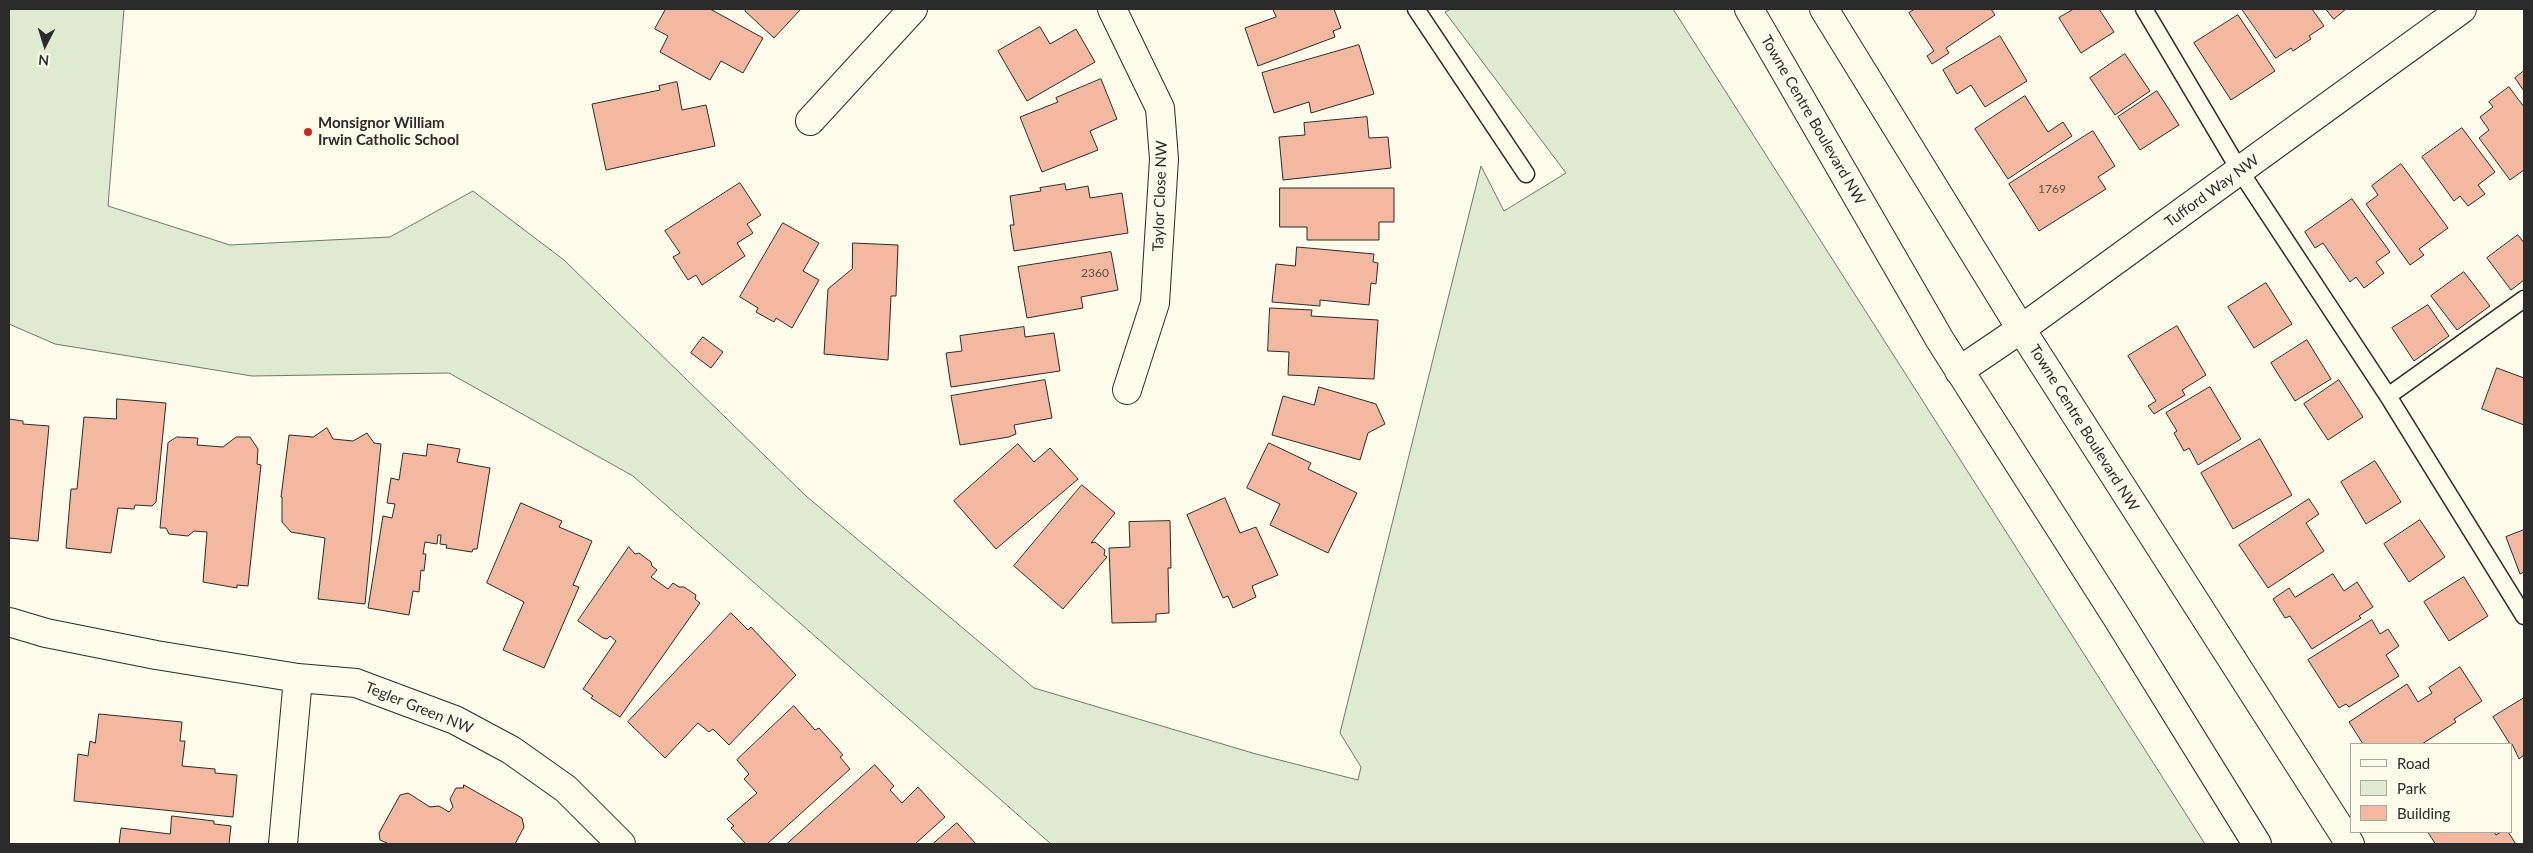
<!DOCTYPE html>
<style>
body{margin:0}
#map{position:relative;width:2533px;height:853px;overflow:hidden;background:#fdfbea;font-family:Lato,sans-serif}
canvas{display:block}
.frame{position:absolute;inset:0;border:10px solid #2b2b2b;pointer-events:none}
.legend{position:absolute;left:2350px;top:743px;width:162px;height:90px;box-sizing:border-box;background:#fdfbea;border:1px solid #a9a89e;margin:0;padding:6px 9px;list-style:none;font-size:15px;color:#2b2b2b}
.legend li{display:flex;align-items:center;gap:10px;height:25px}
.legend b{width:25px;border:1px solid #a9a89e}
.north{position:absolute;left:20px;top:20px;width:50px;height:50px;-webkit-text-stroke:4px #fdfbea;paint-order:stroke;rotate:185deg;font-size:14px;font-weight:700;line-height:20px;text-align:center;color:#2b2b2b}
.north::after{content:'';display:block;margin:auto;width:18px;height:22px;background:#2b2b2b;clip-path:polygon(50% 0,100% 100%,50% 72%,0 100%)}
</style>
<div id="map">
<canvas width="2533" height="853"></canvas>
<div class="frame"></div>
<ul class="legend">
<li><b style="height:6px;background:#fdfbea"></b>Road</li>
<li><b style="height:14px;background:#deebd1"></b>Park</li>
<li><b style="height:14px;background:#f2b8a0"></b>Building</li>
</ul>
<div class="north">N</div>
</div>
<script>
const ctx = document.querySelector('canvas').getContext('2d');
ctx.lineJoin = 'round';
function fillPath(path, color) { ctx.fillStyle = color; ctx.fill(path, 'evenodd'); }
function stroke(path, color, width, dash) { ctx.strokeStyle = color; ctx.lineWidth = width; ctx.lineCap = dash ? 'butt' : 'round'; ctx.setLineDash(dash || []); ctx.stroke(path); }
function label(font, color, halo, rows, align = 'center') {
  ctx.font = font + ' Lato,sans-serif'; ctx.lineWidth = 4; ctx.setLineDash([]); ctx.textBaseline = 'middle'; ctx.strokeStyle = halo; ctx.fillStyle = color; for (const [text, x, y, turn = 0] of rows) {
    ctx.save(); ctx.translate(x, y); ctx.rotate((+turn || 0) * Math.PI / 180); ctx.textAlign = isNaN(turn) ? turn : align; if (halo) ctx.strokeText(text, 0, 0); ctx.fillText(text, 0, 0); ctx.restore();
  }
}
const green = new Path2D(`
 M9,9H124L108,206L230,245L390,237L473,191L564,260L806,496L1034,688L1256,754L1358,780L1361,767L1340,733L1481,166L1504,211L1566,173L1445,12L1451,9H1673L2205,844H1051L633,476L449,373L252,376L55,344L9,324Z`);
fillPath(green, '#deebd1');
stroke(green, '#74746e', 1);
const building = new Path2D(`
 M666,9H710L763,38L743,73L721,61L710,80L660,52L668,36L655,29Z
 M747,9H801L774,38L745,11Z
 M1273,9H1334L1341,28L1333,31L1335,37L1258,66L1245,28L1276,17Z
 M1915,9H1991L1995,15L1946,48L1949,53L1932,64L1927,56L1934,51L1909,13Z
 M2074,9H2099L2114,32L2081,53L2059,18Z
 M2242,9H2312L2324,26L2309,36L2311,39L2293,51L2291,48L2276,58Z
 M2326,9H2346L2334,19Z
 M2238,15L2275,71L2231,100L2194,43Z
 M1040,27L1050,44L1076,29L1095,62L1027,101L998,51Z
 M2000,36L2027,81L1985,107L1971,85L1957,94L1943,70Z
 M1359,45L1374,94L1311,113L1309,102L1274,113L1262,73Z
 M2125,54L2150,91L2115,115L2090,78Z
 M2524,71V91L2515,78Z
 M1101,79L1117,119L1090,131L1098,150L1042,172L1020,117L1058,102L1056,98Z
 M677,82L682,110L706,105L715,146L606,170L592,104L660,90L659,86Z
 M2509,87L2524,107V170L2510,180L2479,138L2489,130L2480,117L2493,107L2489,102Z
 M2157,91L2179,125L2140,150L2118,117Z
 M2025,96L2048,132L2063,122L2072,136L2008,179L1975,129Z
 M1367,117L1369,138L1388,137L1391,168L1283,180L1279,137L1305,135L1304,123Z
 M2462,128L2495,172L2478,185L2485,194L2468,206L2460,196L2454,201L2422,157Z
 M2093,131L2115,166L2098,177L2106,189L2039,231L2009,184Z
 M2401,164L2448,228L2419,249L2424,255L2410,265L2366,204L2378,195L2372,186Z
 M740,183L761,215L747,224L753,233L737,243L745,256L702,285L696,275L688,280L673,257L680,253L665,231Z
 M1065,184L1066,190L1088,186L1090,198L1122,193L1128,233L1014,251L1010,225H1014L1010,196L1041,191L1040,188Z
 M1280,188H1394V222H1379V240H1307V227H1280Z
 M2352,199L2390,252L2376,262L2384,273L2364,288L2356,277L2350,282L2323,243L2315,248L2305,232Z
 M783,223L819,243L803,271L819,280L792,328L776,318L774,322L756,312L758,308L740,297Z
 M2518,235L2524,243V280L2511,290L2487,258Z
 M853,243L898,245L896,296H891L888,360L824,354L828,289L852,269Z
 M1297,247L1374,254L1373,262L1378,263L1376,284L1371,283L1369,305L1320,300V306L1272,302L1276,264L1295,266Z
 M1111,252L1118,290L1081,297L1083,308L1027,318L1018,267Z
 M2464,272L2490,306L2457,330L2431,296Z
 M2266,283L2292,324L2254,348L2228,307Z
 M2428,305L2449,336L2414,361L2392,328Z
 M1270,308L1312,310L1311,316L1378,320L1374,379L1288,375L1289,352L1268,351Z
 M2177,326L2206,375L2182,390L2185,395L2154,414L2148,406L2156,401L2128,356Z
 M1024,327L1025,337L1054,333L1060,371L951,387L946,353L962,351L960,336Z
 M703,337L723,352L711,368L691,353Z
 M2307,340L2331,379L2295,401L2271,363Z
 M2497,368L2524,378V425L2482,409Z
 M1045,380L1052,418L1014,425L1016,434L1009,437L960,445L951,396Z
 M2339,380L2363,417L2328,440L2304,404Z
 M1319,387L1376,404L1385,424L1368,433L1360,460L1272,435L1283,396L1314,405Z
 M2210,387L2241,439L2198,465L2189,448L2184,451L2174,433L2177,431L2166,413Z
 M117,399L166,403L156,502L152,506L135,505L134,509L118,508L111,553L66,548L71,489H77L84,417L116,419Z
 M9,419L23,421V424L49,426L38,541L9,538Z
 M327,428L333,439L353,441L367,433L374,443L381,444L365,604L318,599L325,538L291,532L282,522V497H281L289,435L313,437Z
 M177,437L198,438L197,445L223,447L236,437H250L258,449L257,464L261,465L248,586L237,585V588L203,582L207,532L194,531L188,536L169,534L166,528H160L168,443Z
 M2260,439L2292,495L2233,529L2201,473Z
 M1269,443L1311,463L1308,469L1357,493L1328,553L1270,525L1280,504L1247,488Z
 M428,444L460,449L457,462L490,468L477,549H473L472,552L446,548L447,545L440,544L441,535H438L437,544L425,542L423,554H426L424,571L421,570L419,592L413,591L409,615L368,608L383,516L392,518L395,504L387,503L391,478L399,480L403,453L426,456Z
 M1018,444L1034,462L1050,448L1078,479L996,549L954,501Z
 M2375,461L2401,502L2366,524L2341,482Z
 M1082,485L1115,513L1091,543L1095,542L1105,550L1104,555L1107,557L1063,609L1014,566Z
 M1225,498L1240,533L1256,527L1278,575L1252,586L1256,597L1233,608L1228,596L1223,598L1187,515Z
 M2309,499L2319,514L2306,523L2324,551L2268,588L2239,545Z
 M521,503L562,521L559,527L592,541L573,585L579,587L544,668L503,650L524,602L487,583Z
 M2420,520L2445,557L2409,582L2384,544Z
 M1170,521L1171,568H1168L1169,613L1156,614V622L1112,623L1109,548L1130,547L1129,522Z
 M2524,530V572L2520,574L2506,537Z
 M629,547L635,554L639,553L651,562L652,566L657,570L651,577L668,589L673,583L679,587H684L696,595L695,599L700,603L620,717L591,698L593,696L583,689L616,641L610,636L607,639L603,638L578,621Z
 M2333,574L2344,591L2357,582L2373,607L2359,616L2361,618L2312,649L2290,616L2285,618L2273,599L2289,588L2295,597Z
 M2464,577L2488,616L2449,641L2424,602Z
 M731,613L748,630L751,627L796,675L729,745L713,729L709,732L698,723L665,758L628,722Z
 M2372,620L2380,634L2388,629L2399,646L2386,655L2399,676L2349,707L2346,704L2339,708L2308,660Z
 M2460,667L2482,701L2454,719L2456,722L2422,744H2363L2349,722L2407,684L2418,702L2432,693L2429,688Z
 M2524,698V755L2519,759L2512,744H2510L2493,717Z
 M794,706L815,730L819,728L843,755L840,757L850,769L767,844H746L731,828L734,826L727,819L757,793L744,779L749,774L737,760Z
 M99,714L182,722L180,741H185L182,766L215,769V773L237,775L233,817L74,801L78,754L88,756L90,741L95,743Z
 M875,765L894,786L890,790L902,803L918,787L945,817L915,844H787Z
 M464,785L522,818L524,827L515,844H389L380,840L379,833L400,795L408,793L430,807L439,806L449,812L453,807L450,799L456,788H463Z
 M172,816L214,821V824L231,826L229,844H119L121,828L170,834Z
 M957,823L976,844H933Z
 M2428,832H2494L2496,835L2501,832H2508L2516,844H2436Z`);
fillPath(building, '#f2b8a0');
stroke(building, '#2b2b2b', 1);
const lane = new Path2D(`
 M1416,9L1526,174
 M2144,9L2240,171L2388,396L2524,616
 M2388,396L2524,299`);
const street = new Path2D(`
 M1112,9L1160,108L1164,159L1155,303L1127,390
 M810,121L913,9
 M9,622L46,633L156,655L298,678L356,683L455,720L511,750L566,789L621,844
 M283,844L298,678`);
const secondary = new Path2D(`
 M1749,9L1940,340L2116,616L2257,844
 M1824,9L2021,329L2350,844
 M1959,371L2021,329L2462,9`);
stroke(lane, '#2b2b2b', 19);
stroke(street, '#2b2b2b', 30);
stroke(secondary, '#2b2b2b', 30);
stroke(lane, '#fdfbea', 16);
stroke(street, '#fdfbea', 28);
stroke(secondary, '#fdfbea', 28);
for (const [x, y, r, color] of [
 [308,132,5,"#c62828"]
]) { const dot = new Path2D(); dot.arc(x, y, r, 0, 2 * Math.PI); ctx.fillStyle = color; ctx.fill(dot); stroke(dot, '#fdfbea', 2); }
label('12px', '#5d4e48', null, [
 ["1769",2052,189],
 ["2360",1095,273]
]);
label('15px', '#2b2b2b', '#fdfbea', [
 ["Towne Centre Boulevard NW",1813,120,60],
 ["Tufford Way NW",2212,191,-36],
 ["Taylor Close NW",1160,196,-88],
 ["Towne Centre Boulevard NW",2084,428,58],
 ["Tegler Green NW",419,708,22]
]);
label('bold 15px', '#2b2b2b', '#fdfbea', [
 ["Monsignor William",318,123],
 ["Irwin Catholic School",318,140]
], 'left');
</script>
